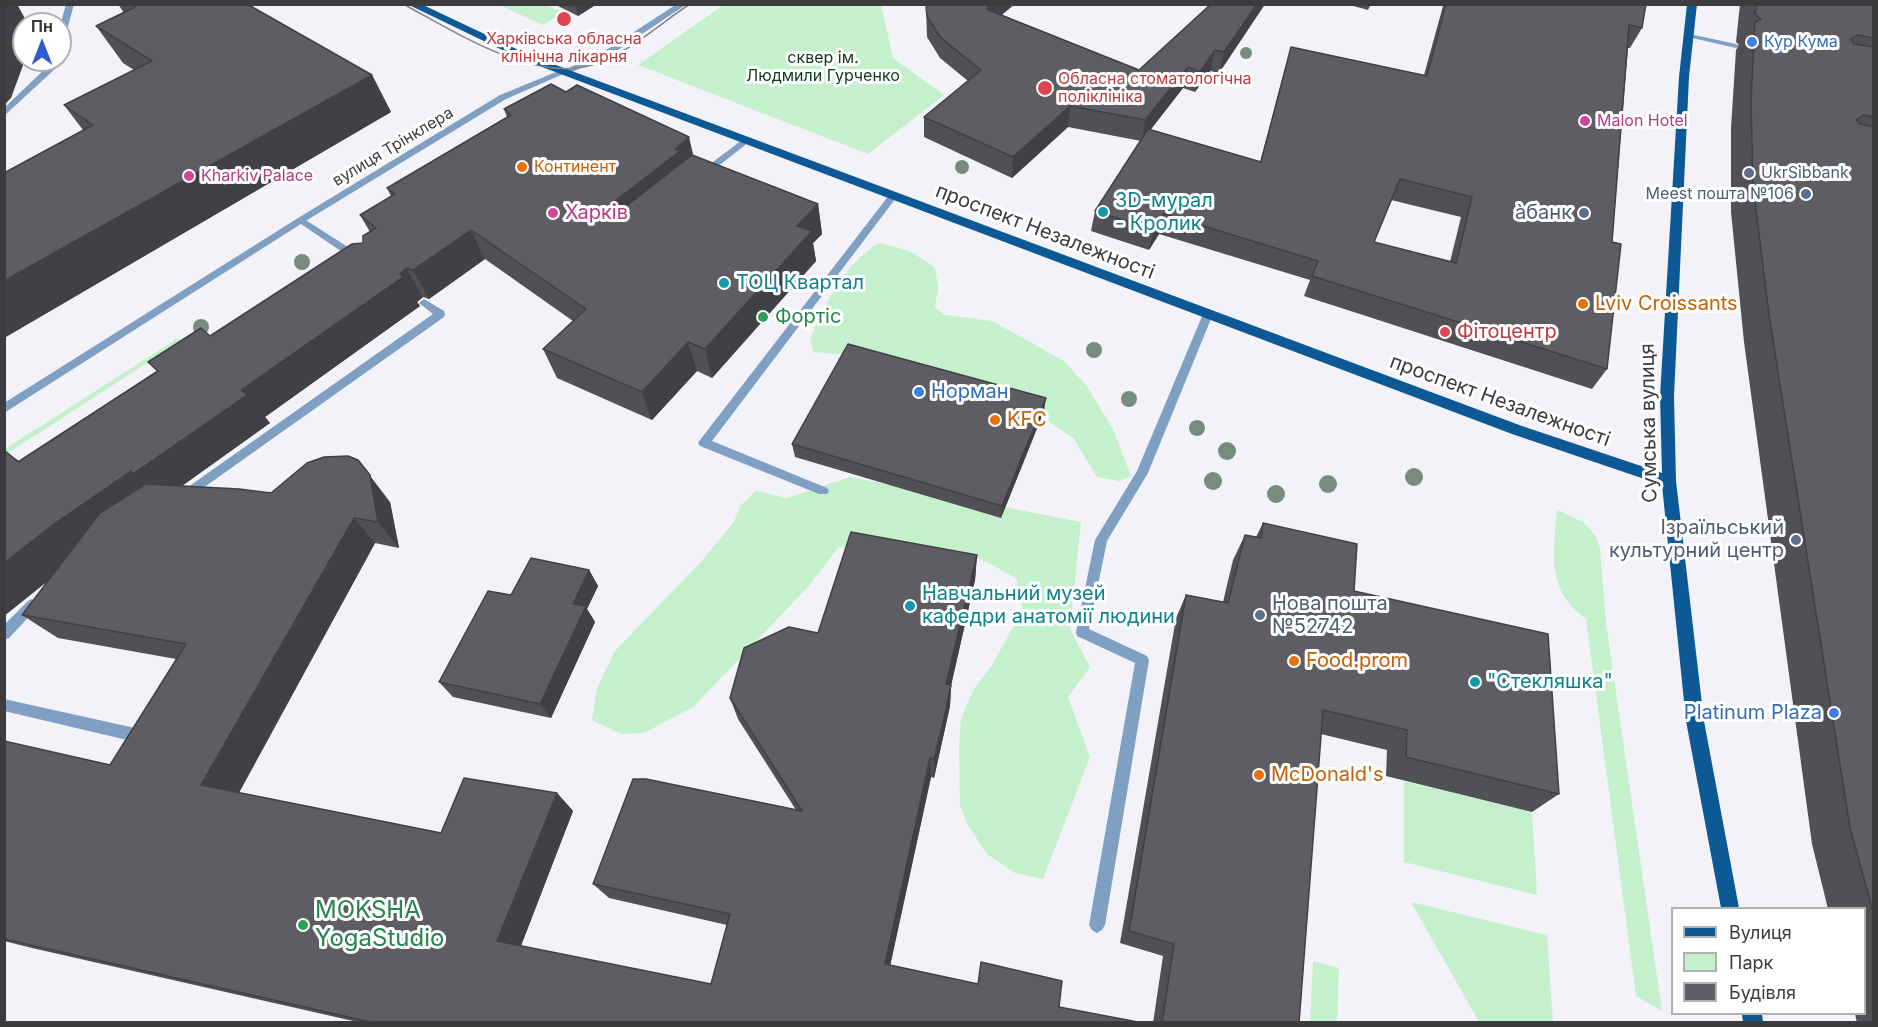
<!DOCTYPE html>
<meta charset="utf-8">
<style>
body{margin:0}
#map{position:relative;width:1878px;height:1027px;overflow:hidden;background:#f3f2f9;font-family:Inter,sans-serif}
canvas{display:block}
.frame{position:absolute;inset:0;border:6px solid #3c3c3f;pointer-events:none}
.legend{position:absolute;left:1671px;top:907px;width:195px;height:108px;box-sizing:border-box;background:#fff;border:2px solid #b1b1b2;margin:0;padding:8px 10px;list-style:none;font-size:18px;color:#3c3c3f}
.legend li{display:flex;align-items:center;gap:12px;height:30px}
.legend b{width:30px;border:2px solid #b1b1b2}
.north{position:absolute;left:12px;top:12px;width:60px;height:60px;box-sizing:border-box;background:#fff;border:2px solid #b1b1b2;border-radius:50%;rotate:0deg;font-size:16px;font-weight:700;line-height:24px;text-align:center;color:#3c3c3f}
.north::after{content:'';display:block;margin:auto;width:21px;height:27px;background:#305bca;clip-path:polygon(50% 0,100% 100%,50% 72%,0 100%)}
</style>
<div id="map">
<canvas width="1878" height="1027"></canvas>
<div class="frame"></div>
<ul class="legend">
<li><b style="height:8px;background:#0d5995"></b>Вулиця</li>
<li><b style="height:16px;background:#c5f0cc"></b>Парк</li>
<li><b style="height:16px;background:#5d5d63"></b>Будівля</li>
</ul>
<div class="north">Пн</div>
</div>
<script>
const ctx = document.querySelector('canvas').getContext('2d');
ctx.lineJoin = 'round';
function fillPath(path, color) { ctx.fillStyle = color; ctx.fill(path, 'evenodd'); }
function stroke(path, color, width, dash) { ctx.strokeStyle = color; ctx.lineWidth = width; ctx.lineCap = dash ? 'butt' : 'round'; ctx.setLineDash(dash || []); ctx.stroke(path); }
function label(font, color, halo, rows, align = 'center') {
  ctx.font = font + ' Inter,sans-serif'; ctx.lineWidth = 6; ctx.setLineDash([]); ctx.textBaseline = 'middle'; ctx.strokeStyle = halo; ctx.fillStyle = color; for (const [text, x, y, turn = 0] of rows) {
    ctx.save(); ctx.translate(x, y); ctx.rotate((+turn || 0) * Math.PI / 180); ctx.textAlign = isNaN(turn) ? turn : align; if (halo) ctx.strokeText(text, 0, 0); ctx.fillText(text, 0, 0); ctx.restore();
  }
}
fillPath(new Path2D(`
 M725,4L881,5L893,58L944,95L868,154L638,65Z
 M499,5H546L563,12L543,25Z
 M879,243L909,251L935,267L938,288L935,307L945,315L992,321L1064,361L1086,385L1113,429L1131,476L1119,481L1097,477L1074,439L1018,400L875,357L814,352L810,340C824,305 845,263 879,243Z
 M178,338L181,341L5,455V449Z
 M850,477L1081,522L1070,629L1090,667L1068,697L1090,757L1043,879L1015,873L987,854L969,827L960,806L959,746L961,718L974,689L992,665L1023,609L1016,578C1002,571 989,562 975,557C931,541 884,542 838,548L807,588L693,707L644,733L621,734L592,720L597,688L615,651L699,564L734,522L740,506L756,491L787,498Z
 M1557,510L1583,522L1595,535L1600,548L1606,623L1662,1011L1636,996L1586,619C1546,590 1553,554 1557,510Z
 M1404,781L1532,812L1537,895L1404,862Z
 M1411,902L1547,935L1553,1022H1479Z
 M1313,961L1339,968L1337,1022H1310Z`), '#c5f0cc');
fillPath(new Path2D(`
 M66,4H74L64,42L60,44V26Z
 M1685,33L1736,44L1740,46L1736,48L1688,37L1684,35Z
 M51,60H59L56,68L4,116V108L49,65Z
 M746,137L749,138V142L707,175H701V171Z
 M893,193L896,194V198L712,441L827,488L829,491L827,494H819L700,446L698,443L700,440L890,194Z
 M301,217L362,256V260H354L298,222L296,220Z
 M424,299L444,311L445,314L444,317L189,498H181L179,495L181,492L433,314L419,303Z
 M1208,310L1213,314L1148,473L1107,541L1089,629L1147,656L1149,660L1105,925L1102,930L1097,933L1092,930L1089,925L1135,663L1077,636L1076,632L1095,540L1137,471L1203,314Z
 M32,599L36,601L38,605L36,609L9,638L4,640V625L28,601Z
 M4,699L144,730L149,732L151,737L149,742L144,744L4,711Z`), '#7fa0c3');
fillPath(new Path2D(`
 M677,4H687L609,56L567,74L560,72L603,52Z`), '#7fa0c3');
fillPath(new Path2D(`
 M561,70L568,72L506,99L304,222L4,413V403L298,218L500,95Z`), '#7fa0c3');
fillPath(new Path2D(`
 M407,4H421L529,55L1522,426L1662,473L1660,396L1679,77L1687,4H1697L1689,77L1674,396L1676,481L1704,721L1739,908H1721L1686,721L1662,485L1512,434L521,59Z
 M1742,1014H1762L1763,1022H1743Z`), '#0d5995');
stroke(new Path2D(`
 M403,4C454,31 533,83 592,65C628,54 659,24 690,4`), '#848388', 1.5);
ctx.fillStyle = '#778b7f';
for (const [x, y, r] of [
 [1246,53,6],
 [962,167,7],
 [302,262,8],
 [201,327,8],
 [1094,350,8],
 [1129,399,8],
 [1197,428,8],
 [1227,451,9],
 [1414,477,9],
 [1213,481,9],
 [1328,484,9],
 [1276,494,9]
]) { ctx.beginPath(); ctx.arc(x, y, r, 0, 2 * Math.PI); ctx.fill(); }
fillPath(new Path2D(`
 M118,4H247L372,75L391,112L4,338V173L83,130L64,105L134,70L123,63L96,26L124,13Z
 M554,4H597L578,16Z
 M1265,4L1219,73L1210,71L1195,92L1183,88L1150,130L1260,162L1291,47L1424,75L1443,6L1435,4H1646L1642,28L1630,48H1628L1612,242L1607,369L1592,389L1304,296L1310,280L1159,234L1149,250L1091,231L1095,211L1141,141L1068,127L1012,178L924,137V117L968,81L940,58L927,37L926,7L1002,15L1139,70ZM1391,200L1461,217L1450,262L1374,242Z
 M1346,4H1371L1368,10Z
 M1740,4H1874V1023H1857L1855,1014H1864V909H1828L1812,844L1744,342L1731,212V128L1736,50L1739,45L1736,42Z
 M566,92L694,156L818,204L822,234L813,243L816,261L712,378L697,371L652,420L557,378L543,349L573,321L485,259L429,299L423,297L417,302L420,306L265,417L270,423L182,486L271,493L390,502L399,548L375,543L239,793L441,833L557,793L573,811L521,946L711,984L727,925L609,898L593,884L796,810L738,719L730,698L818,633L977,555L975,580L951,686L950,706L934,778L931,777L890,965L1059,1007L1143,1023H362L32,948L4,941V741L110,765L176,659L58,638L22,615L48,581L4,616V450L19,461L157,371L148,362L210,336L363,243L370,232L360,215L391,196L387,188L507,117L504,109Z
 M1044,411L1001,518L795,457L792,444Z
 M1263,523L1354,591L1559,794L1532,812L1386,776L1387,750L1321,734L1299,1023H1153L1163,956L1120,943L1176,618L1186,595L1223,602L1233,560L1245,535L1256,537Z
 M589,570L598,586L587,609L595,622L551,718L453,697L439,682L511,595Z`), '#505055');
fillPath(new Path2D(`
 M4,4H17L28,24H24V60H25L11,98L4,105Z
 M575,4H597L578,16Z
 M991,4H1015L985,29L986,9Z
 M1257,4H1265L1219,73L1224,52Z
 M1215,50L1210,71L1195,92L1200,72Z
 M1188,67L1183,88L1142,141L1145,120Z
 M372,75L391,112L4,338V281Z
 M1070,106L1068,127L1012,178L1013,157Z
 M689,137L696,167L611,248L601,218L602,211Z
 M818,204L822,234L813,243L816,261L712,378L705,349L797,226Z
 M1164,214L1159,234L1149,250L1154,230Z
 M471,230L485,259L429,299L413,270Z
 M406,268L423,297L417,302L420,306L265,417L270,423L162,500L87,549L4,616V563L54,524L241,390L400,274Z
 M688,342L697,371L652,420L642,392Z
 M1046,398L1044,411L1001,518L1002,506Z
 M358,460L390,502L399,548L378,522Z
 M354,518L375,543L233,803L201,785Z
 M977,555L975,580L951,685L950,706L934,778V759L946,684Z
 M589,570L598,586L587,609L595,622L551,718L540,704L573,604Z
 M930,758L931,777L888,976L885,964Z
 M557,793L573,811L518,953L497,941Z`), '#414145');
const building = new Path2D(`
 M131,4H247L372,75L4,281V173L93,125L64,105L152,61L96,26L135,7Z
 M927,4H991L986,9L1139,70L1211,4H1257L1224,52L1215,50L1200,72L1188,67L1145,120L1070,106L1013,157L924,117L981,70L940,37L927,16L926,7Z
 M1446,4H1646L1642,28L1629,25L1612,242L1621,244L1607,369L1312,276L1318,261L1164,214L1154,230L1095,211L1148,129L1261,162L1291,47L1427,76ZM1400,179L1472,197L1456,263L1374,242Z
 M1756,4H1874V38L1857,35L1851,39L1854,44L1874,47V117L1864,115L1856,120L1860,124L1874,127V915L1850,828L1769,315L1753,185L1751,100L1755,22L1761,19L1755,14Z
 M551,84L566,92L577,85L689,137L675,149L680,151L602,211L601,218H611L692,155L818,204L797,226L812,231L705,349L688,342L642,392L543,349L586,309L471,230L413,270L406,268L400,274L403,277L241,390L247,395L133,474L131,471L54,524L4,563V450L18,462L158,371L148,362L201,328L210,336L352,244L363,243V236L376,228L360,215L395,194L387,188L511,115L504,109Z
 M848,344L1046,398L1002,506L792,444Z
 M348,456L358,460L370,475L378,522L354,518L201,785L441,833L464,778L557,793L497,941L711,984L730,914L593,884L633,779H646L802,811L730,698L744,648L789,627L818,633L851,532L977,555L946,684L951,685L943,723L934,759L930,758L885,964L978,984L981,962L1062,981L1059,1007L1143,1023H375L4,939V741L110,765L186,644L22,615L100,513L146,484L239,489L271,493L307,463L324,457Z
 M1263,523L1357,544L1354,591L1548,634L1559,794L1406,757L1407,730L1323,710L1299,1023H1162L1174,944L1129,931L1186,595L1228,603L1245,535L1261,538Z
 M531,558L589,570L573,604L586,606L540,704L439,682L488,591L511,595Z`);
fillPath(building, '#5d5d63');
stroke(building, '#414145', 1.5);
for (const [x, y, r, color] of [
 [564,19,8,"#e0444e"],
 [1752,42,6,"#3f7fe0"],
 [1045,88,8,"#e0444e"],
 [1585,121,6,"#d1479c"],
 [522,167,6,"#e8710a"],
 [1749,173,6,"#5c6f8a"],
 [189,176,6,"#d1479c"],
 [1806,194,6,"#5c6f8a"],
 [1103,212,6,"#0f9aa8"],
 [553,213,6,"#d1479c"],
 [1584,213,6,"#5c6f8a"],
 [724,283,6,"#0f9aa8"],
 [1583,304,6,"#e8710a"],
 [763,317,6,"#2e9e5b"],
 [1445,332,6,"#e0444e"],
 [919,392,6,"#3f7fe0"],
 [995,420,6,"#e8710a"],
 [1796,540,6,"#5c6f8a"],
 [910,606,6,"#0f9aa8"],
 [1260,615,6,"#5c6f8a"],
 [1294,661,6,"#e8710a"],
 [1475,682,6,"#0f9aa8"],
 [1834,713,6,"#3f7fe0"],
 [1259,775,6,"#e8710a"],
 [303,925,6,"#2e9e5b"]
]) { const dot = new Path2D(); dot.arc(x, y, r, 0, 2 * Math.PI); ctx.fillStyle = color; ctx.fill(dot); stroke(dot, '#fff', 2); }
label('16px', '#be3a42', '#fff', [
 ["Харківська обласна",564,39],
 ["клінічна лікарня",564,57],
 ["Обласна стоматологічна",1058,79,"left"],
 ["поліклініка",1058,97,"left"]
]);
label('16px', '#366cbe', '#fff', [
 ["Кур Кума",1764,42]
], 'left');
label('16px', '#11371b', '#fff', [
 ["сквер ім.",823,58],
 ["Людмили Гурченко",823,76]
]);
label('16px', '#b23c85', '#fff', [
 ["Malon Hotel",1597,121],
 ["Kharkiv Palace",201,176]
], 'left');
label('16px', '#3c3c3f', '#fff', [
 ["вулиця Трінклера",393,147,-31]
]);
label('16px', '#c56008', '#fff', [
 ["Континент",534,167]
], 'left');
label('16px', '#4e5e75', '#fff', [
 ["UkrSibbank",1761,173],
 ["Meest пошта №106",1794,194,"right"]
], 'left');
label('20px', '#0d838f', '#fff', [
 ["3D-мурал",1115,201],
 ["- Кролик",1115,224],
 ["ТОЦ Квартал",736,283],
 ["Навчальний музей",922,594],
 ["кафедри анатомії людини",922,617],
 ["\"Стекляшка\"",1487,682]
], 'left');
label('20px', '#b23c85', '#fff', [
 ["Харків",565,213]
], 'left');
label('20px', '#4e5e75', '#fff', [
 ["а̀банк",1572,213],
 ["Ізраїльський",1784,528],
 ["культурний центр",1784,551],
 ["Нова пошта",1272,604,"left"],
 ["№52742",1272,627,"left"]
], 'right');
label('20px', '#3c3c3f', '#fff', [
 ["проспект Незалежності",1045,232,21],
 ["проспект Незалежності",1500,401,20],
 ["Сумська вулиця",1649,423,-91]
]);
label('20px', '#c56008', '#fff', [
 ["Lviv Croissants",1595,304],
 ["KFC",1007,420],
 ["Food.prom",1306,661],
 ["McDonald's",1271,775]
], 'left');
label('20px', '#27864d', '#fff', [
 ["Фортiс",775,317]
], 'left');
label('20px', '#be3a42', '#fff', [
 ["Фітоцентр",1457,332]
], 'left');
label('20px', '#366cbe', '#fff', [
 ["Норман",931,392],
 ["Platinum Plaza",1822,713,"right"]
], 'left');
label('24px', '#27864d', '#fff', [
 ["MOKSHA",315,911],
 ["YogaStudio",315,939]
], 'left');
</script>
